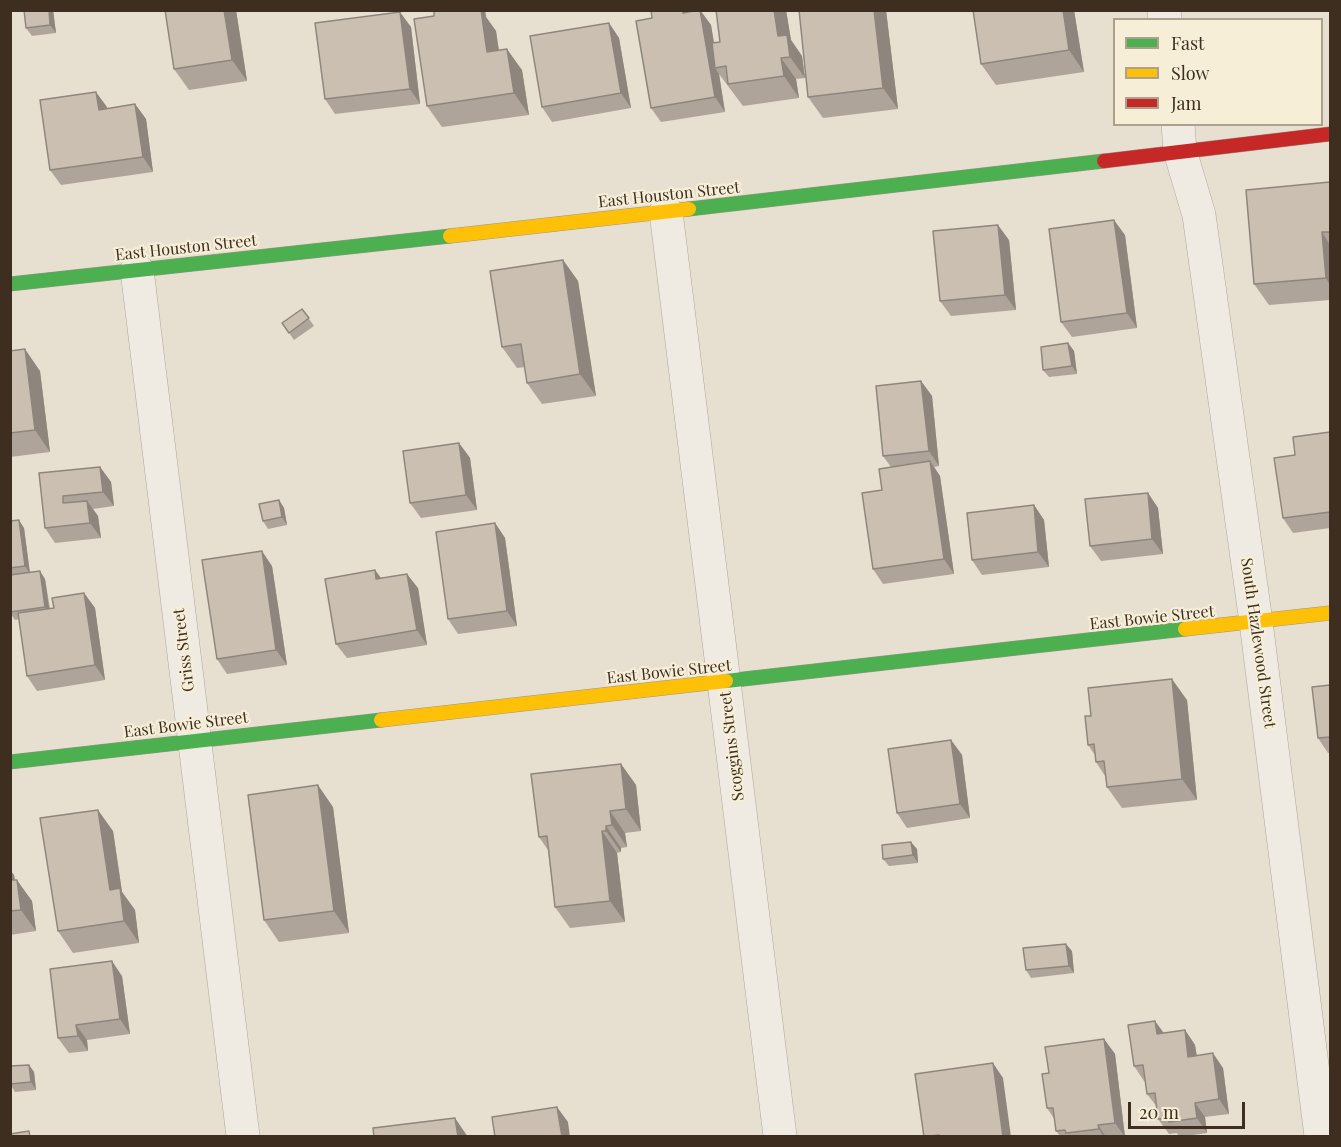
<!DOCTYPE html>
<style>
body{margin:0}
#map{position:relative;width:1341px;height:1147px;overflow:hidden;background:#e7e0d1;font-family:"Playfair Display",serif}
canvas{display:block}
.frame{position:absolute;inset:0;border:12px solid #3d2e20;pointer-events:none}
.legend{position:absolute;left:1113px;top:18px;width:210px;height:108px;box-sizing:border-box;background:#f7eed8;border:2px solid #ada18e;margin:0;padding:8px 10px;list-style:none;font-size:18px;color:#3d2e20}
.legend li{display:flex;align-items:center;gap:12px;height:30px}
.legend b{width:30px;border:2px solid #ada18e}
.scale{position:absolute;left:1128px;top:1102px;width:117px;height:27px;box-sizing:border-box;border:3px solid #3d2e20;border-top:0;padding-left:8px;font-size:18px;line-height:21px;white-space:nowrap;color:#3d2e20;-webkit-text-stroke:4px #f7eed8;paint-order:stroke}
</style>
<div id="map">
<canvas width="1341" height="1147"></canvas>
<div class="frame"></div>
<ul class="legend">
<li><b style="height:8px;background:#4caf50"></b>Fast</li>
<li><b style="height:8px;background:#ffc107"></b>Slow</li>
<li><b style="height:8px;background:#c62828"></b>Jam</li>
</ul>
<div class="scale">20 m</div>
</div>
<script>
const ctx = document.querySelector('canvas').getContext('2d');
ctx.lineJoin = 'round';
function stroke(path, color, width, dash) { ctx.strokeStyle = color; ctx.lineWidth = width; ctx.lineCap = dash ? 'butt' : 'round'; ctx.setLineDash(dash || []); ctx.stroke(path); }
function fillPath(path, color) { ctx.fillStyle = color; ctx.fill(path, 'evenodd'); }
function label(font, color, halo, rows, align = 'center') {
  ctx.font = font + ' "Playfair Display",serif'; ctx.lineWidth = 4.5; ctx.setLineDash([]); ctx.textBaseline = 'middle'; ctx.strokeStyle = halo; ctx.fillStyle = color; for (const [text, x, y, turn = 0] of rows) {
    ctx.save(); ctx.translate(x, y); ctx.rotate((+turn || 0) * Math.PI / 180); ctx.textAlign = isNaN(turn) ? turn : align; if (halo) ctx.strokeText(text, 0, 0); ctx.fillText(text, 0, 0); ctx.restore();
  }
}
const street = new Path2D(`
 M1164,10L1165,20
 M1178,124L1180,151L1199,215L1256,622L1321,1136
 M666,212L780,1136
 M137,270L243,1136`);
const fast = new Path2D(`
 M689,209L1104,161
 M10,284L450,236
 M726,681L1185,629
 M10,762L381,720`);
const slow = new Path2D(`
 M450,236L689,209
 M1185,629L1330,613
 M381,720L726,681`);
const jam = new Path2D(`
 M1104,161L1330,134`);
stroke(street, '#ada599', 34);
stroke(fast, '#9c958a', 15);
stroke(slow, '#9c958a', 15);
stroke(jam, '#9c958a', 15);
stroke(street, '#efebe3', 33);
stroke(fast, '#4caf50', 14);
stroke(slow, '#ffc107', 14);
stroke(jam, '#c62828', 14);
fillPath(new Path2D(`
 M53,10L56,33L32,36L26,28Z
 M165,10H236L247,81L189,90L174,69Z
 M485,10L486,17L496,31L499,50L522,70L529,115L442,127L427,106L434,16Z
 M651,10H686L687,12L700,10L711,25L714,43L720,42L716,10H786L791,40L802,56L805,78L796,79L799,98L743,106L719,74L725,112L661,122L651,108L652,18Z
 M799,10H886L898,109L823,118L808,97Z
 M1074,10L1084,72L996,85L981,64Z
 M609,23L619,38L631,108L552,122L542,107Z
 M411,27L420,104L335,114L325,99Z
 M135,104L146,119L153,172L61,185L50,170L107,107V109Z
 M1330,182V300L1269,305L1254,284Z
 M1125,235L1137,328L1072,337L1061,322Z
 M1009,240L1016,310L951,316L940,301Z
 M563,260L578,281L596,396L542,404L527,383L525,367L517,368L502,347Z
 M302,309L314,326L294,340L282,323Z
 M1068,343L1074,351L1077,374L1049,377L1043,370Z
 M10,351L40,371L50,452L10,457Z
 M921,381L932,396L939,466L934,467L940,476L954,574L883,584L873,569L882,490L891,467L883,456Z
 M1330,432V528L1293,533L1283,518L1295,455Z
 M459,443L470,458L477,510L421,518L410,503Z
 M100,467L111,482L114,506L93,509L98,516L101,538L55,543L45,528L39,473Z
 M1148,493L1158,508L1163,554L1101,561L1090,546Z
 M279,500L284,508L287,525L268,529L263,521Z
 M1034,505L1044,520L1049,567L982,575L972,560Z
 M10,521L24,528L30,573L45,579L50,608H54L84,593L95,608L105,680L37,691L27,676L19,619L15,620L10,613Z
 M495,523L505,538L517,626L458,634L448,619Z
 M272,566L287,665L227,674L217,659Z
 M375,570L381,578L418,588L427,645L347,658L336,644Z
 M1330,685V753H1328L1318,738Z
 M1187,700L1197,800L1122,808L1107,787L1105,776L1096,762L1095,755L1088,745L1091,716Z
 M951,740L962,755L970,818L907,828L897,813Z
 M621,764L636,785L641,831L625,833L627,847L621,848V852L617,853L625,922L570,928L555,907L548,850L539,837Z
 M333,807L349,933L279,942L264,920Z
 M113,831L122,892L135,910L139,943L73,953L58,931Z
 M917,849L918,863L889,866L883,859Z
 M10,870L14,875L15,880L32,901L36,931L10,935Z
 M1072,951L1074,973L1031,978L1026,970Z
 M122,976L130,1034L87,1040L88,1051L69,1053L58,1038Z
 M1185,1030L1195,1045L1197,1056L1223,1068L1229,1114L1205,1117L1207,1133L1179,1137L1177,1133L1169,1134L1158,1119L1157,1107L1147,1094L1146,1081H1144L1134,1066L1163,1033Z
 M1104,1039L1115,1054L1125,1137H1061L1056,1131L1055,1120L1047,1108Z
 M29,1065L34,1072L36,1090L15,1092L10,1084Z`), '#afa499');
fillPath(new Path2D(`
 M49,10H53L56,33L50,25Z
 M224,10H236L247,81L232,60Z
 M473,10H485L486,17L496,31L502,74L487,52Z
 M700,10L711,25L718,68H715L719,74L725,112L715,97Z
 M774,10H786L791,40L802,56L805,78L790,57L778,36Z
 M874,10H886L898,109L883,88Z
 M1063,10H1074L1084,72L1069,50Z
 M400,12L411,27L420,104L410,89Z
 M609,23L619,38L631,108L621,93Z
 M507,49L522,70L529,115L514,93Z
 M781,58L796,79L799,98L784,76Z
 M96,92L107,107L110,125L99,110Z
 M135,104L146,119L153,172L143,157Z
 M1114,220L1125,235L1137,328L1127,313Z
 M998,225L1009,240L1016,310L1005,295Z
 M1322,232L1330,245V285L1326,278Z
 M563,260L578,281L596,396L580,374Z
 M1068,343L1074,351L1077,374L1072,366Z
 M25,349L40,371L50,452L35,430Z
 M921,381L932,396L939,466L929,451Z
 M459,443L470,458L477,510L466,495Z
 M930,461L940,476L954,574L944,559Z
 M100,467L111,482L114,506L103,492Z
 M1148,493L1158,508L1163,554L1152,539Z
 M279,500L284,508L287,525L282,517Z
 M87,501L98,516L101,538L90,523Z
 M1034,505L1044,520L1049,567L1038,552Z
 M19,520L24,528L30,574L25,566Z
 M495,523L505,538L517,626L507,611Z
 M262,551L272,566L287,665L276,650Z
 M375,570L386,585L376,579Z
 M40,571L45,579L50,615L45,607Z
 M407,574L418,588L427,645L417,630Z
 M84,593L95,608L105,680L95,665Z
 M1172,679L1187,700L1197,800L1182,779Z
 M951,740L962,755L970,818L960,804Z
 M621,764L636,785L641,831L626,809Z
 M318,785L333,807L349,933L334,911Z
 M98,810L113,831L122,892L135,910L139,943L124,921L110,890Z
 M610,811L625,833L627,847L612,825Z
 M606,826L621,848V852L606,831Z
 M602,831L617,853L625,922L610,901Z
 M911,842L917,849L918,863L913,855Z
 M10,870L14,875L18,903L10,891Z
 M17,880L32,901L36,931L21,910Z
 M1066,944L1072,951L1074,973L1069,966Z
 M112,961L122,976L130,1034L120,1019Z
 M1155,1021L1166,1036L1157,1034Z
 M76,1025L87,1040L88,1051L78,1036Z
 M1185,1030L1195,1045L1199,1072L1188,1057Z
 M1104,1039L1115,1054L1125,1137L1115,1123Z
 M1213,1053L1223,1068L1229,1114L1219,1099Z
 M993,1063L1003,1078L1011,1137H1003Z
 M29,1065L34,1072L36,1090L31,1082Z
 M1195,1103L1205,1117L1207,1133L1197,1118Z
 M557,1107L568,1122L570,1137H562Z
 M455,1118L468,1137H458Z
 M1098,1125L1106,1137H1104L1099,1129Z`), '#8e867d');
const building = new Path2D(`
 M24,10H49L50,25L26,28Z
 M165,10H224L232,60L174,69Z
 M434,10H481L487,52L507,49L514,93L427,106L414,19L434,16Z
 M651,10H683V13L700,10L715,97L651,108L636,21L652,18Z
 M716,10H774L778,36L787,35L790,57L781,58L784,76L728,84L726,66L715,68L712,43L720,42Z
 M799,10H874L883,88L808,97Z
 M973,10H1063L1069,50L981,64Z
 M400,12L410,89L325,99L315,23Z
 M609,23L621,93L542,107L530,36Z
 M96,92L99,110L135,104L143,157L50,170L40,100Z
 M1330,182V232H1322L1326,278L1254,284L1246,190Z
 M1114,220L1127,313L1061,322L1049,229Z
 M998,225L1005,295L940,301L933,231Z
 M563,260L580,374L527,383L521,344L502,347L490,271Z
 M302,309L309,318L289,333L282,323Z
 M1068,343L1072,366L1043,370L1041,347Z
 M25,349L35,430L10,433V351Z
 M921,381L929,451L883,456L876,386Z
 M1330,432V512L1283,518L1274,458L1295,455L1293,437Z
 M459,443L466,495L410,503L403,451Z
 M930,461L944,559L873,569L862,493L882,490L879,469Z
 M100,467L103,492L63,496V503L87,501L90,523L45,528L39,473Z
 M1148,493L1152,539L1090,546L1085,499Z
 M279,500L282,517L263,521L259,504Z
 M1034,505L1038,552L972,560L967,513Z
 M19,520L25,566L10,568V521Z
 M495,523L507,611L448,619L436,532Z
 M262,551L276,650L217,659L202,560Z
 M375,570L376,579L407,574L417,630L336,644L325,579Z
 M40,571L45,607L10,612V575Z
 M84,593L95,665L27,676L18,613L54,608L52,598Z
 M1172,679L1182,779L1107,787L1104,761L1096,762L1094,744L1088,745L1085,716H1091L1088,688Z
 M1330,685V737L1318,738L1312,687Z
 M951,740L960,804L897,813L888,749Z
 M621,764L626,809L610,811L612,825L606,826V831H602L610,901L555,907L547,836L539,837L531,774Z
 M318,785L334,911L264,920L248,795Z
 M98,810L110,890L120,888L124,921L58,931L40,818Z
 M911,842L913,855L883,859L882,845Z
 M10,880H17L21,910L10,911Z
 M1066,944L1069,966L1026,970L1023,948Z
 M112,961L120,1019L76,1025L78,1036L58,1038L50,969Z
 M1155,1021L1157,1034L1185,1030L1188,1057L1213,1053L1219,1099L1195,1103L1197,1118L1169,1122L1168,1118L1158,1119L1155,1093L1147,1094L1143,1065L1134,1066L1128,1025Z
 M1104,1039L1115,1123L1098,1125L1099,1129L1066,1133L1065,1130L1056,1131L1053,1108H1047L1042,1074L1049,1073L1045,1047Z
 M993,1063L1003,1137H939V1135L924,1137L915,1074Z
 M29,1065L31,1082L10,1084V1066Z
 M557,1107L562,1137H495L492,1117Z
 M455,1118L458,1137H374L373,1128Z
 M29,1131L30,1137H10V1134Z`);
fillPath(building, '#cbbfb2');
stroke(building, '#8e867d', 1.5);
label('16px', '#3d2e20', '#f7eed8', [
 ["East Houston Street",669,195,-6],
 ["East Houston Street",186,248,-6],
 ["East Bowie Street",1152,618,-6],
 ["South Hazlewood Street",1258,643,82],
 ["Griss Street",184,650,-97],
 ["East Bowie Street",669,672,-6],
 ["East Bowie Street",186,725,-7],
 ["Scoggins Street",732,746,-97]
]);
</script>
